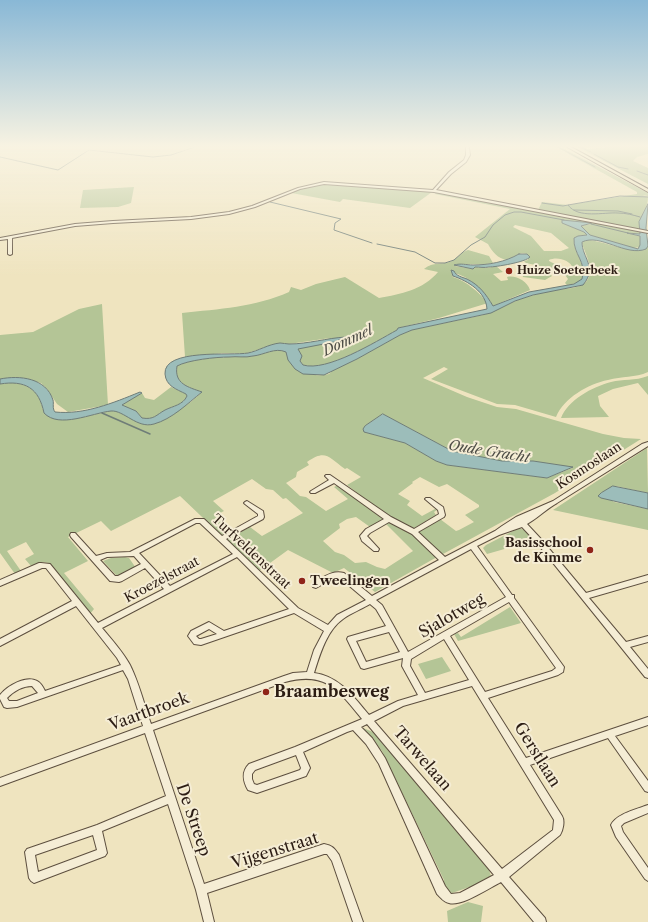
<!DOCTYPE html>
<style>
body{margin:0}
canvas{display:block;background:#efe4bf}
</style>
<canvas width="648" height="922"></canvas>
<script>
const ctx = document.querySelector('canvas').getContext('2d');
ctx.lineJoin = 'round';
function fillPath(path, color) { ctx.fillStyle = color; ctx.fill(path, 'evenodd'); }
function stroke(path, color, width, dash) { ctx.strokeStyle = color; ctx.lineWidth = width; ctx.lineCap = dash ? 'butt' : 'round'; ctx.setLineDash(dash || []); ctx.stroke(path); }
function label(font, color, halo, rows, align = 'center') {
  ctx.font = font + ' "Libre Caslon Text",serif'; ctx.lineWidth = 4; ctx.setLineDash([]); ctx.textBaseline = 'middle'; ctx.strokeStyle = halo; ctx.fillStyle = color; for (const [text, x, y, turn = 0] of rows) {
    ctx.save(); ctx.translate(x, y); ctx.rotate((+turn || 0) * Math.PI / 180); ctx.textAlign = isNaN(turn) ? turn : align; if (halo) ctx.strokeText(text, 0, 0); ctx.fillText(text, 0, 0); ctx.restore();
  }
}
fillPath(new Path2D(`
 M556,147H561L648,193V196L642,195L648,197C648,209 640,217 639,229L538,210L542,202L568,205L637,194V192Z
 M577,147H583L588,149L607,147H648V154L637,157L633,161L648,168V184Z
 M324,183L432,192L410,208L343,199L340,202L286,192L305,186Z
 M134,187L131,203L118,207L80,208L83,190Z
 M436,192L639,231L640,234L627,233L640,236V247L634,248L590,235L581,226L591,224L562,223L584,232L588,235L578,236L574,239C573,255 587,261 582,280L577,283L567,285L565,283L568,279L563,272L572,271L573,268C570,260 557,256 549,260V261L559,266L561,269L559,270L526,263L524,261L528,260L527,254C520,252 518,255 513,258C502,264 492,252 488,244L475,237L510,209L435,194ZM515,225L551,233L569,248L561,251H544L531,236L513,227Z
 M584,240C598,238 641,259 648,246V372C635,378 622,376 608,380C588,384 564,398 556,417L515,405L497,404L431,379L448,369L444,367L423,378L467,397L497,407L516,409L603,434L624,438L641,439L555,493L443,554L418,532L440,519L456,531L459,530L474,522L465,515L479,507V505L447,484L439,487L420,477L412,482L413,483L398,494L410,501L407,505L422,516L435,509L437,510L434,512L436,515L413,529L386,515L347,485L361,477L347,468L345,469C328,457 326,449 307,462L309,465L297,472L296,477L286,483L300,496L306,497L326,511L348,499L334,487L338,485L383,519L370,527L356,517L347,519L339,524L340,528L323,541L335,552L344,555L355,563L366,562L377,567L385,569L413,551L385,523L388,522L413,535L437,557L375,592L344,568L333,573L288,550L259,571L226,540L250,527L262,536L303,513L286,498L283,499L273,490L266,489L252,479L213,501L224,511L216,515L233,531L222,536L180,496L111,531L101,521L68,537L88,561L64,573L94,609L90,614L49,563L42,562L31,566L25,559L34,554L26,542L7,551L21,571L15,574L0,553V384C25,380 39,388 44,413L84,417L114,410L146,425L154,424L170,417L192,401L201,393C188,386 174,384 177,366C188,360 216,357 229,357C237,356 245,358 253,356C264,355 275,347 286,352C290,369 312,379 329,374L332,371L357,359L400,335L412,330L483,315C496,311 506,305 518,300C530,296 543,292 557,290C566,288 579,289 586,282C596,271 585,254 582,243ZM383,414L452,451L502,461H533L572,468L547,478L447,465L436,461L405,443L364,432L365,426Z
 M468,250L489,256L493,263C480,266 467,262 455,266L473,269L475,267L488,268L496,266L503,272L493,274L501,281L508,280L507,277C516,275 527,281 530,290L493,306C485,291 467,274 452,273L453,277C468,282 477,291 488,303L439,318L398,328L397,330C375,342 327,372 303,365L300,361V353L297,350L300,348L330,338L289,344L279,343L247,353H223L185,357L182,313C219,309 255,307 289,292L291,287L301,290L316,284L345,277L379,298C401,294 423,290 438,272L424,269C434,261 441,266 452,261C458,258 461,252 468,250Z
 M539,270L549,273L552,276L545,280L523,277L522,274L527,271Z
 M102,304L108,405L68,412L57,404L47,389L41,383L22,378L0,379V335L33,332L79,309Z
 M648,376V395L638,383L613,389L598,396L600,406L609,417L561,418C568,400 592,387 611,382C623,379 635,381 648,376Z
 M171,387L186,394L187,396C183,405 173,406 165,410C156,415 154,420 142,418L136,411L122,405L142,393L145,398L154,400Z
 M647,448L648,493L616,486L601,493L614,502L648,509V530L553,510Z
 M519,528L527,531L536,540L487,554L483,548L486,545Z
 M125,557L129,558L136,568L117,576L103,561L111,558Z
 M510,607L521,623L458,641L454,634L458,633L461,637Z
 M442,657L451,671L426,679L418,664Z
 M363,728L373,732L489,870L491,876L487,881L452,893C445,890 443,888 444,880L382,751L370,736L362,729Z
 M468,902L483,906L481,922H448L447,911Z`), '#b4c596');
const water = new Path2D(`
 M648,204L646,228L648,246L646,249C626,257 600,233 582,242C582,258 598,267 583,285L533,295L515,301L491,313L412,330L400,335L357,359L324,375L303,374L295,369L288,360L286,352C275,347 264,355 253,356C245,358 237,356 229,357C216,357 188,360 177,366C174,384 188,387 202,392C187,404 172,419 154,424C137,429 124,410 111,411C92,413 59,429 44,413C39,388 25,380 0,384V379C20,375 46,378 53,400C54,404 52,408 55,412C84,415 113,403 140,392L142,393L122,405L136,411L142,418C154,420 156,415 165,410C173,406 183,405 187,396L186,394C176,389 166,386 165,374C163,348 232,356 248,353C258,351 269,344 280,343C283,343 286,344 289,344C308,344 327,338 346,337L334,342L298,349L302,356L300,361L303,365C327,372 375,342 397,330L398,328L487,309C486,292 468,281 453,276L451,270L454,271C456,276 462,277 467,279C479,285 486,294 493,306L529,292L574,284L582,279C587,261 573,255 574,238L578,236L587,235L584,232L562,223V220L592,223L581,226L590,235L638,249L640,245V236L627,233L640,234L639,222Z
 M519,254H527L530,257C526,262 496,267 489,267C484,268 480,267 475,267L473,269L454,265C461,263 466,265 473,265C489,265 505,262 519,254Z
 M383,414L452,451L502,461H533L573,467L547,478L447,465L436,461L405,443L364,432L363,429L365,426Z
 M613,486L648,493V509L601,498L598,496L601,493Z`);
fillPath(water, '#9cbdba');
stroke(water, '#6f7d78', 1);
stroke(new Path2D(`
 M558,147L595,167
 M580,147L591,152
 M594,154L618,167L628,169
 M0,157L58,170L89,150L153,157L171,155L195,147
 M637,171L648,175
 M270,202L341,219L335,223L334,230L372,243
 M542,203L563,206L568,205
 M574,210L618,211L632,214
 M640,217C633,215 626,213 618,213C604,212 578,219 568,205L620,196L648,197
 M591,224L628,233
 M377,244L415,252L435,263H445L454,260L471,245L485,237L493,225L505,215L514,212H521L564,220`), '#6f7d78', 1);
stroke(new Path2D(`
 M102,413L150,434`), '#6f7d78', 1.5);
const minor = new Path2D(`
 M466,147H469L470,155L466,162L451,174L436,190L648,231V233L434,192L324,184L300,189L255,207L229,214L191,219L113,223L75,226L12,238V254L10,255L8,254V239L0,240V238L75,224L113,221L191,217L229,212L252,206L298,188L324,182L433,190L449,172L464,160L466,155Z
 M648,442V446L557,503C546,509 538,518 527,524L541,539L586,593L648,575V581L589,598L626,642L648,636V642L630,647L648,669V678L645,677L537,543L522,527L499,535L477,546L512,595H514V598L564,667L563,672L558,675L488,698L526,758L648,717V725L615,736L648,781V792L645,791L608,738L530,765L562,816C565,821 563,830 560,835L509,877L545,918L546,922H534L501,882C489,888 461,907 449,903C444,902 441,898 437,894L379,764L366,744L353,730L347,732L303,752L310,768L306,776L257,793L248,790C243,781 241,772 249,764L295,747L362,719C338,690 326,671 285,682L153,730L204,884L324,844C333,846 334,848 339,855L363,922H353L332,861L327,854H324L207,893L214,922H204L196,890L168,804L102,831L107,853L105,856L34,883L31,881L29,878L25,852L27,849L97,825L166,796L145,733L0,786V778L143,726L128,679L123,670L17,707L7,708L4,707L0,699V695C7,686 26,675 37,681C41,683 43,687 45,691L121,665L117,658L76,606L0,646V639L72,601L46,568H42L0,586V580L39,563H41L50,564L98,623L164,589L145,568L122,581L119,582L110,581L71,537L70,535L71,533H75L96,556L107,553L130,552L195,519H204L222,536L258,516V514L245,504L244,503L245,502L247,501L263,511L264,517L263,519L226,539L298,608L328,625L337,615L366,600L340,578H334L316,588L313,587L312,585L313,583C324,577 332,570 344,573L372,596L439,560L412,534L389,522L370,533L367,536L379,549L378,551H374L362,541L360,536L366,529L384,519L334,483L315,493H311L310,492L311,491L329,480L325,476L326,475H330L391,517L414,529L439,514L438,510L425,499L426,498H430L443,507L445,515L444,517L418,532L445,557L495,531L502,526L516,517L553,501L642,444ZM196,523H200L233,554L170,586L139,553ZM471,549L506,597L408,652L382,605L376,600ZM134,556L141,564L118,576H115L100,560L107,557ZM237,557L289,609L224,631L209,622L191,631L188,636L194,644L201,645L294,613L324,631L314,650L307,672L293,673L284,676L151,724C144,704 139,683 130,665C123,652 112,640 102,628ZM509,602L556,668L552,671L485,692L450,636ZM370,604L376,609L386,626L348,637L347,639L361,668L364,669L403,658L402,666L418,695L398,701L369,715C354,697 339,676 314,673C320,654 327,630 343,619C351,613 362,609 370,604ZM209,629L217,634L201,639H199L196,636ZM389,632L400,652L366,662L356,641ZM444,639L469,680L425,693L410,666L411,659ZM32,686L38,693L17,701H9L7,698C14,691 22,686 32,686ZM472,686L554,820L553,830L502,869L374,721L403,706ZM367,724L494,875L460,893L451,894L445,886L385,758L372,738L361,727ZM296,755L301,768L300,770L257,785L254,784L252,779V774L255,770ZM93,835L97,850L38,872L35,855Z
 M648,805V813L624,823L621,826L623,832L648,868V881L645,879L616,837L611,825C616,814 637,809 648,805Z`);
const major = new Path2D(`
 M567,147H571L648,189V192Z`);
stroke(minor, '#5d4f3f', 2);
stroke(major, '#2c1d14', 2);
fillPath(minor, '#f5edd5');
fillPath(major, '#efe4bf');
const sky = ctx.createLinearGradient(0, 0, 0, 276);
sky.addColorStop(0, '#89b8d6');
sky.addColorStop(0.53, '#f8f3e2');
sky.addColorStop(1, '#f8f3e200');
ctx.fillStyle = sky;
ctx.fillRect(0, 0, 648, 276);
for (const [x, y, r, color] of [
 [509,271,4,"#8f2418"],
 [590,550,4,"#8f2418"],
 [302,581,4,"#8f2418"],
 [266,692,4,"#8f2418"]
]) { const dot = new Path2D(); dot.arc(x, y, r, 0, 2 * Math.PI); ctx.fillStyle = color; ctx.fill(dot); stroke(dot, '#f5edd5', 1.5); }
label('bold 11px', '#2c1d14', '#f5edd5', [
 ["Huize Soeterbeek",517,271]
], 'left');
label('13px', '#2c1d14', '#f5edd5', [
 ["Kosmoslaan",589,466,-33],
 ["Turfveldenstraat",251,552,43],
 ["Kroezelstraat",162,580,-28]
]);
label('bold 13px', '#2c1d14', '#f5edd5', [
 ["Basisschool",582,543],
 ["de Kimme",582,558],
 ["Tweelingen",310,581,"left"]
], 'right');
label('italic 14px', '#4e4d46', '#f5edd5', [
 ["Dommel",348,341,-25],
 ["Oude Gracht",489,452,9]
]);
label('16px', '#2c1d14', '#f5edd5', [
 ["Sjalotweg",452,616,-30],
 ["Vaartbroek",149,712,-20],
 ["Gerstlaan",537,755,58],
 ["Tarwelaan",422,759,49],
 ["De Streep",193,820,71],
 ["Vijgenstraat",275,851,-17]
]);
label('bold 16px', '#2c1d14', '#f5edd5', [
 ["Braambesweg",274,692]
], 'left');
</script>
